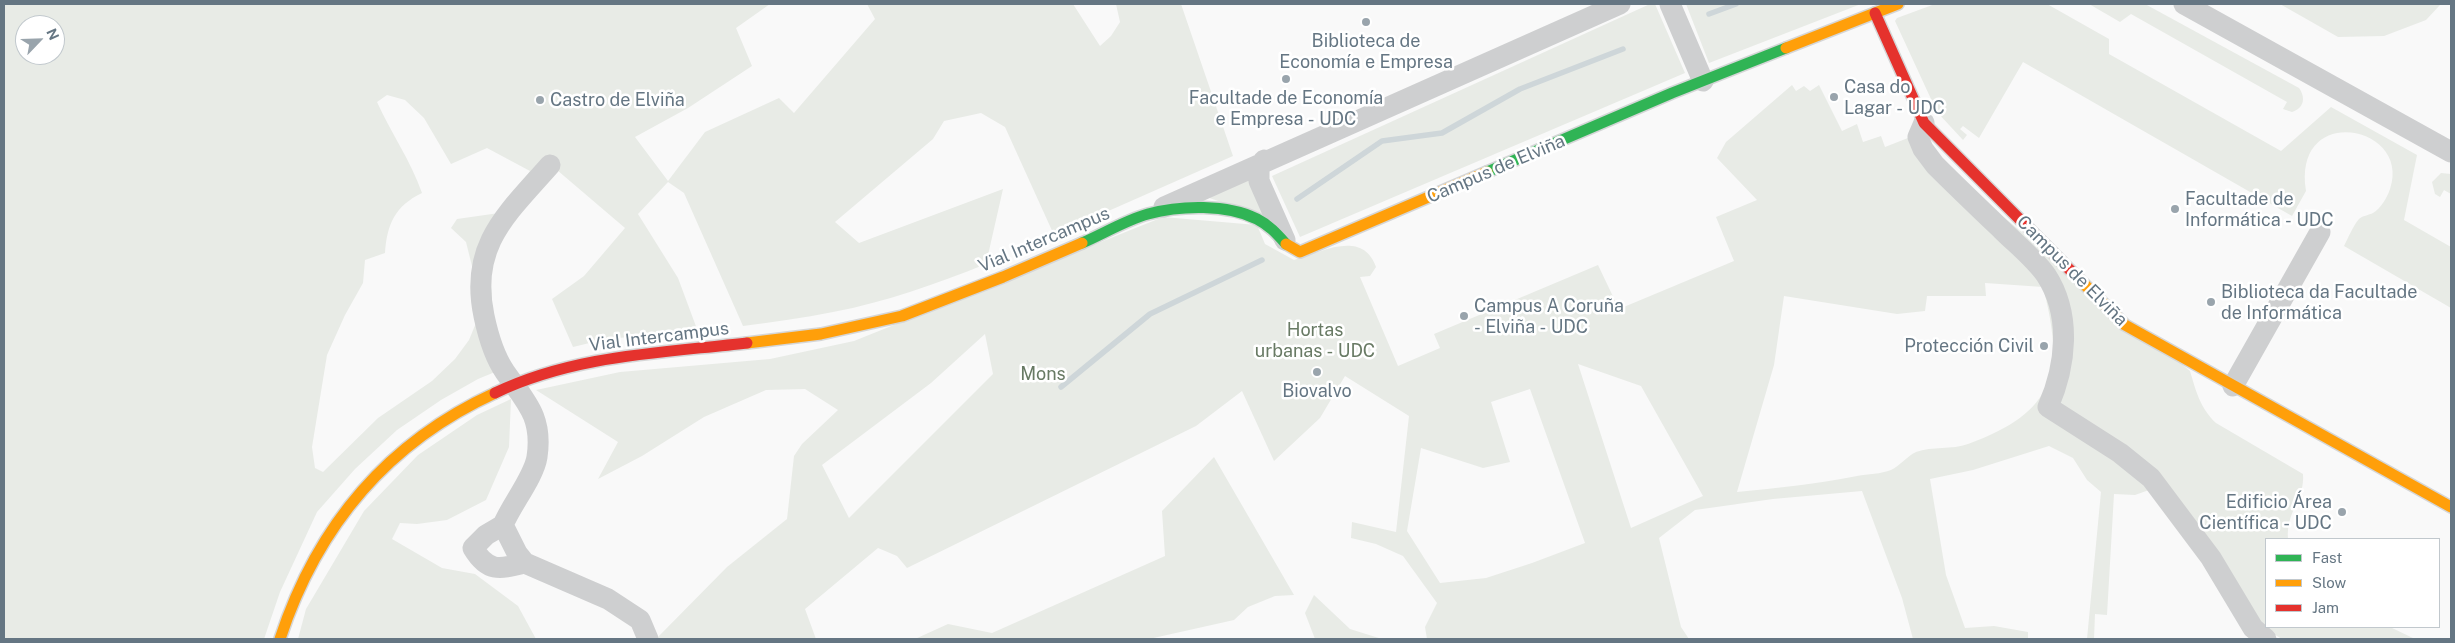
<!DOCTYPE html>
<meta charset="utf-8">
<style>
body{margin:0}
#map{position:relative;width:2455px;height:643px;overflow:hidden;background:#f9f9f9;font-family:"Public Sans",sans-serif}
canvas{display:block}
.frame{position:absolute;inset:0;border:5px solid #657683;pointer-events:none}
.legend{position:absolute;left:2265px;top:538px;width:175px;height:90px;box-sizing:border-box;background:#fff;border:1px solid #c1c8cd;margin:0;padding:6px 9px;list-style:none;font-size:15px;color:#657683}
.legend li{display:flex;align-items:center;gap:10px;height:25px}
.legend b{width:25px;border:1px solid #c1c8cd}
.north{position:absolute;left:15px;top:15px;width:50px;height:50px;box-sizing:border-box;background:#fff;border:1px solid #c1c8cd;border-radius:50%;rotate:66deg;font-size:14px;font-weight:700;line-height:20px;text-align:center;color:#657683}
.north::after{content:'';display:block;margin:auto;width:18px;height:22px;background:#99a4ac;clip-path:polygon(50% 0,100% 100%,50% 72%,0 100%)}
</style>
<div id="map">
<canvas width="2455" height="643"></canvas>
<div class="frame"></div>
<ul class="legend">
<li><b style="height:6px;background:#30b455"></b>Fast</li>
<li><b style="height:6px;background:#ff9f0a"></b>Slow</li>
<li><b style="height:6px;background:#e5322d"></b>Jam</li>
</ul>
<div class="north">N</div>
</div>
<script>
const ctx = document.querySelector('canvas').getContext('2d');
ctx.lineJoin = 'round';
function fillPath(path, color) { ctx.fillStyle = color; ctx.fill(path, 'evenodd'); }
function stroke(path, color, width, dash) { ctx.strokeStyle = color; ctx.lineWidth = width; ctx.lineCap = dash ? 'butt' : 'round'; ctx.setLineDash(dash || []); ctx.stroke(path); }
function label(font, color, halo, rows, align = 'center') {
  ctx.font = font + ' "Public Sans",sans-serif'; ctx.lineWidth = 5; ctx.setLineDash([]); ctx.textBaseline = 'middle'; ctx.strokeStyle = halo; ctx.fillStyle = color; for (const [text, x, y, turn = 0] of rows) {
    ctx.save(); ctx.translate(x, y); ctx.rotate((+turn || 0) * Math.PI / 180); ctx.textAlign = isNaN(turn) ? turn : align; if (halo) ctx.strokeText(text, 0, 0); ctx.fillText(text, 0, 0); ctx.restore();
  }
}
fillPath(new Path2D(`
 M4,4H770L736,28L752,66L688,108L635,137L668,181L705,132L779,98L794,113L875,19L867,4H1073L1100,46L1111,36L1120,22L1116,4H1181L1233,156L1054,235L1005,127L981,113L944,121L933,139L835,222L859,243L1003,189L986,264C936,284 886,302 833,312C803,318 773,322 743,326L684,193L668,182L638,214L678,278L697,329L602,340L573,347L552,299L584,276L625,228L557,170L511,217L490,258L495,372L478,379L441,400L397,430L355,469L317,512L280,592L264,639H4ZM25,25H55V55H25ZM387,95L405,100L424,118L451,164L487,148L530,171L499,213L457,219L451,228L466,242L472,266L476,323L469,340L455,359L432,381L378,418L323,472L315,468L312,447L327,355L345,315L363,283L365,260L385,253C387,224 395,206 422,193C411,161 391,133 377,102Z
 M1650,4H1655L1685,73L1300,237L1272,176Z
 M1686,4H1861L1709,63Z
 M1935,4H2047L2109,39V54L2281,151L2331,107L2417,155L2404,220L2451,247V308L2344,246C2348,238 2353,226 2359,219C2362,216 2369,215 2373,213C2381,208 2387,198 2390,189C2412,125 2292,102 2306,191L2292,216L2023,62L1979,138L1963,126L1960,129L1967,135L1963,140L1937,112L1895,21L1897,18Z
 M2089,4H2145L2299,88C2306,98 2304,108 2292,112L2283,109L2287,102L2131,14L2120,22Z
 M2280,4H2441L2426,20L2384,36L2338,37Z
 M1792,85L1796,91L1804,86L1810,91L1819,85L1842,131L1857,124L1863,142L1881,136L1885,147L1908,138L2190,371C2196,391 2200,408 2216,423L2303,474C2305,499 2286,511 2288,539H2266V627H2390L2415,639H2282L2267,630L2149,490L2135,495L2114,494L2107,615L2095,614L2094,639H2087L2101,492L2087,480L2073,458L2049,446L1973,470L1930,479L1946,575L1965,628L1994,626L2028,632V639H1913L1902,598L1862,491L1773,499L1695,510L1659,538L1681,627L1689,639H1427L1425,627L1437,603L1403,556L1376,544L1351,538L1352,522L1396,532L1409,416L1345,376L1320,418L1274,461L1242,391L1196,426L907,568L897,556L878,548L805,609L816,639H659L658,637L727,567L787,519L794,456L802,444L838,410L805,389L766,390L704,417L642,456L598,479L618,442L536,390L620,372L770,359L854,341L1163,217L1257,225L1265,244L1294,260C1321,252 1363,229 1376,267L1370,276L1360,277L1398,366L1440,348L1434,334L1598,265L1619,309L1734,261L1716,217L1757,200L1717,158L1726,142ZM1985,283L2043,287C2065,372 2056,412 1968,444C1952,450 1932,446 1916,452C1907,456 1900,466 1891,470C1881,474 1868,474 1857,476C1818,484 1777,488 1737,492L1774,365L1784,296L1897,314L1925,311L1927,296H1986ZM985,334L993,374L849,518L822,465L931,383ZM1578,364L1641,386L1703,496L1631,528ZM1530,389L1585,543L1532,563L1486,578L1440,583L1407,531L1421,448L1483,468L1510,462L1491,402Z
 M1248,172L1267,218L1198,194Z
 M2441,173L2451,174V194L2444,190L2440,197L2435,194L2432,182Z
 M511,399L509,447L486,500L447,520L417,524L400,523L392,539L442,568L475,574L518,606L536,639H298L306,609L364,511L418,455L477,415Z
 M1214,457L1294,595L1275,596L1248,607L1234,620L1149,639H915L948,624L992,633L1165,556L1162,511Z
 M1314,595L1350,629L1382,639H1315L1305,613Z`), '#e8ebe6');
stroke(new Path2D(`
 M1709,14L1736,4
 M1297,199L1382,141L1442,133L1520,89L1623,49
 M1061,387L1150,314L1262,260`), '#ced6d9', 5.5);
const fast = new Path2D(`
 M1487,172L1672,93L1786,48
 M1082,243C1103,234 1126,220 1148,214C1181,205 1227,204 1257,219C1269,225 1277,234 1286,244`);
const slow = new Path2D(`
 M1786,48L1898,4
 M1286,244L1300,252L1487,172
 M2077,277L2125,325L2451,507
 M747,343L821,334L902,316L1003,277L1082,243
 M280,639C317,526 386,443 495,393`);
const jam = new Path2D(`
 M1875,13L1924,123L2077,277
 M495,393C574,355 661,353 747,343`);
stroke(fast, '#d5d6d7', 14);
stroke(slow, '#d5d6d7', 14);
stroke(jam, '#d5d6d7', 14);
stroke(new Path2D(`
 M1670,4L1703,81
 M2184,4L2451,152
 M1924,123L1918,137L1923,149L1935,165C1957,187 1979,208 2001,229C2016,244 2034,258 2046,275C2072,315 2066,366 2048,407L2120,453L2151,478L2211,558L2253,628L2266,639
 M1264,160L1259,167V181L1285,240
 M550,165C507,214 469,245 484,316C488,335 494,356 505,372C526,402 543,417 537,457C534,477 511,505 503,525L517,553L525,563L608,599L640,620L648,639
 M1164,207L1620,4
 M2233,386L2320,232
 M503,525L486,535L473,548C488,573 500,569 525,563`), '#cecfd0', 21);
stroke(fast, '#30b455', 11);
stroke(slow, '#ff9f0a', 11);
stroke(jam, '#e5322d', 11);
for (const [x, y, r, color] of [
 [1366,22,5,"#99a4ac"],
 [1286,79,5,"#99a4ac"],
 [1834,97,5,"#99a4ac"],
 [540,100,5,"#99a4ac"],
 [2175,209,5,"#99a4ac"],
 [2211,302,5,"#99a4ac"],
 [1464,316,5,"#99a4ac"],
 [2044,346,5,"#99a4ac"],
 [1317,372,5,"#99a4ac"],
 [2342,512,5,"#99a4ac"]
]) { const dot = new Path2D(); dot.arc(x, y, r, 0, 2 * Math.PI); ctx.fillStyle = color; ctx.fill(dot); stroke(dot, '#fff', 2); }
label('18px', '#657683', '#fff', [
 ["Biblioteca de",1366,41,"center"],
 ["Economía e Empresa",1366,62,"center"],
 ["Casa do",1844,87],
 ["Lagar - UDC",1844,108],
 ["Facultade de Economía",1286,98,"center"],
 ["e Empresa - UDC",1286,119,"center"],
 ["Castro de Elviña",550,100],
 ["Facultade de",2185,199],
 ["Informática - UDC",2185,220],
 ["Biblioteca da Facultade",2221,292],
 ["de Informática",2221,313],
 ["Campus A Coruña",1474,306],
 ["- Elviña - UDC",1474,327],
 ["Protección Civil",2034,346,"right"],
 ["Biovalvo",1317,391,"center"],
 ["Edificio Área",2332,502,"right"],
 ["Científica - UDC",2332,523,"right"]
], 'left');
label('18px', '#657683', '#fff', [
 ["Campus de Elviña",1496,169,-23],
 ["Vial Intercampus",1044,240,-23],
 ["Campus de Elviña",2072,271,45],
 ["Vial Intercampus",659,337,-7]
]);
label('18px', '#687a64', '#fff', [
 ["Hortas",1315,330],
 ["urbanas - UDC",1315,351],
 ["Mons",1043,374]
]);
</script>
